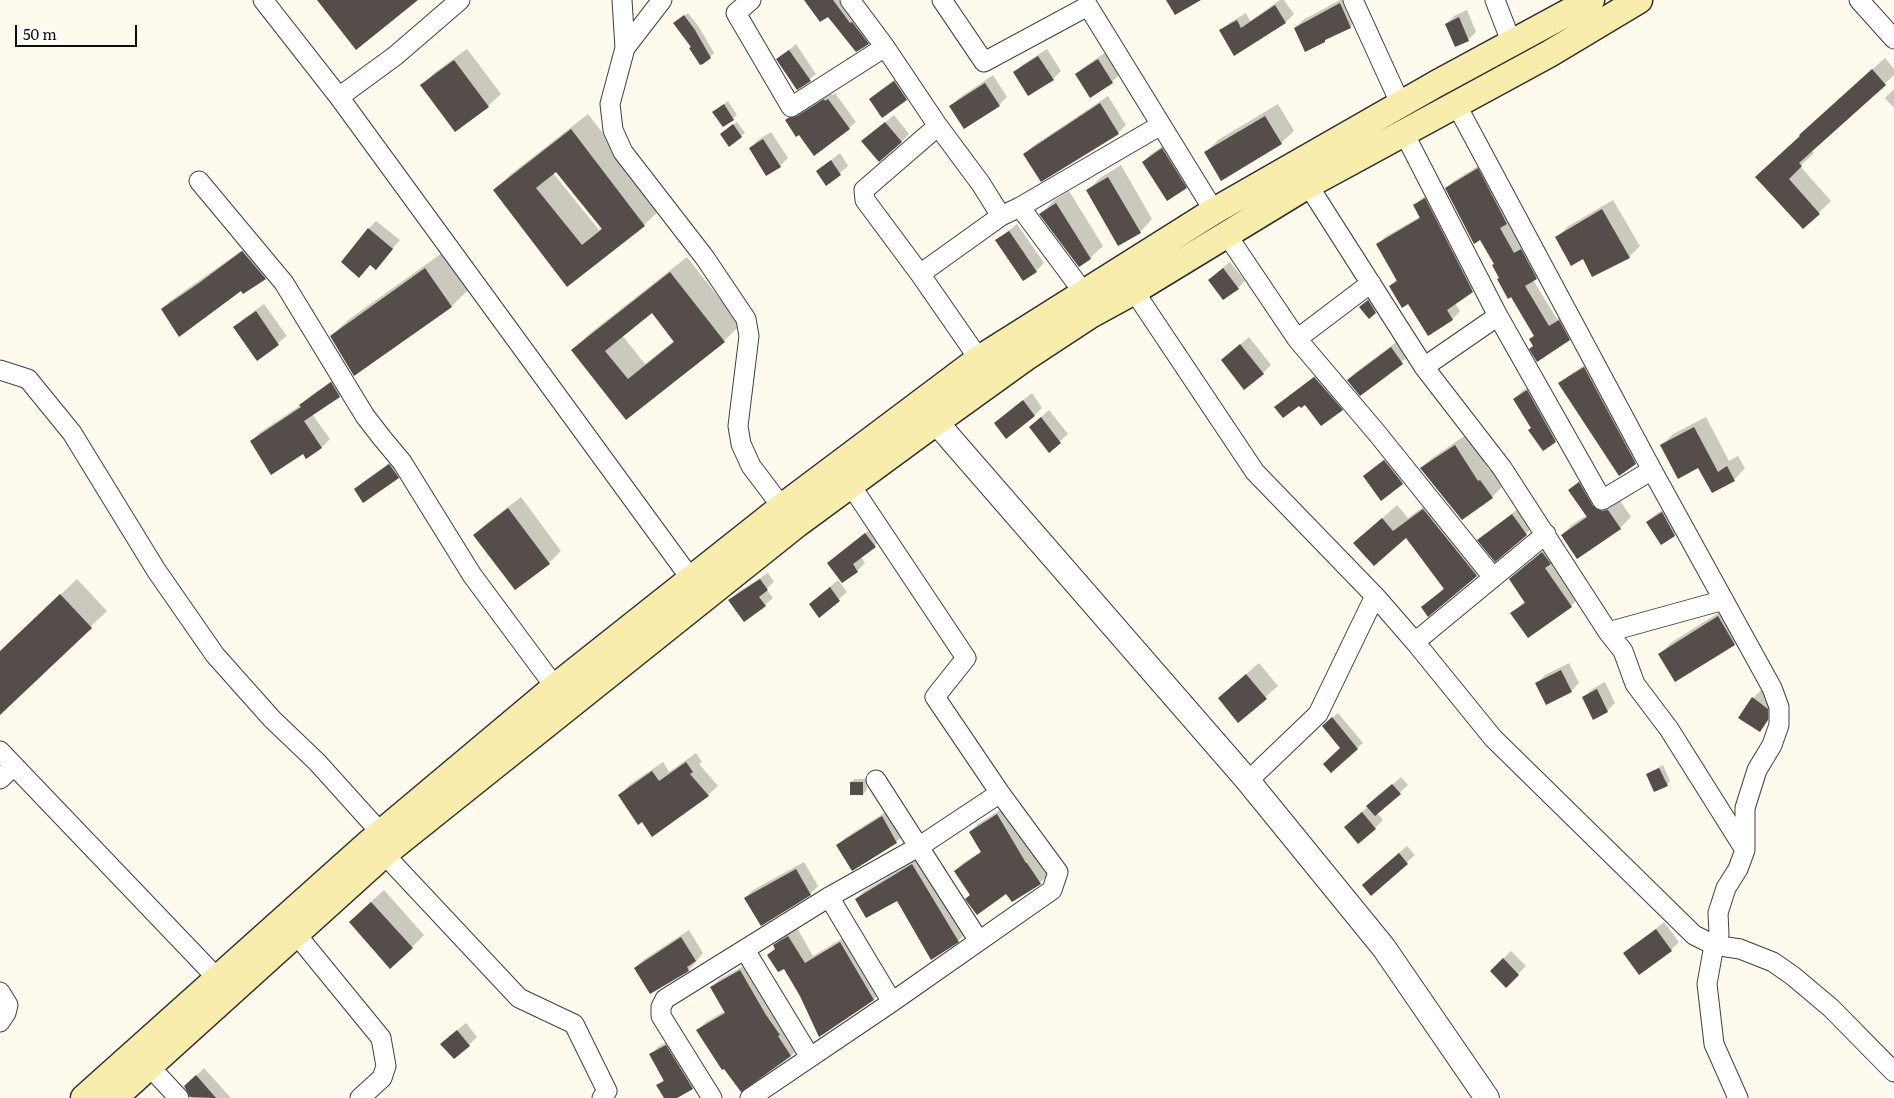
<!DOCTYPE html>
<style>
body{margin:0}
#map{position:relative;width:1894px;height:1098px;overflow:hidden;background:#fefaed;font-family:Literata,serif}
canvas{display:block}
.scale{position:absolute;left:15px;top:25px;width:122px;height:22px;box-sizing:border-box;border:2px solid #0c0c0c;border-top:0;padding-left:6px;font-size:15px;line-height:18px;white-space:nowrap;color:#0c0c0c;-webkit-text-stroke:4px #fff;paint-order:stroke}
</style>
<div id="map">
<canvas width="1894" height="1098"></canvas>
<div class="scale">50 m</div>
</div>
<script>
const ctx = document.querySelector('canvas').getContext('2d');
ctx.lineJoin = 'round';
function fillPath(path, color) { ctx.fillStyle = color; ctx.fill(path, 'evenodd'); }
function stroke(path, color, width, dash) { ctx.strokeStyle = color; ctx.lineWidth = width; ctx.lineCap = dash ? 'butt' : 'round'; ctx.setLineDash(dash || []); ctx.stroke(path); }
fillPath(new Path2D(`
 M805,0H846L876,35L868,43Z
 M1280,0H1284L1294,14L1286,22L1234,55L1221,31L1229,23L1246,13L1250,21Z
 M1340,0H1350L1358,19L1350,27L1328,37L1325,41L1295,28L1303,20Z
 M1467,10L1476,32L1468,40L1455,45L1446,24L1454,16Z
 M688,13L699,27L714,53L710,57L692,46L679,20Z
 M796,44L816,74L798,88L778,59Z
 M467,49L501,94L488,106L456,131L422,86L434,73Z
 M1047,49L1061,71L1053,79L1014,73L1022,65Z
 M1106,52L1120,74L1112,82L1091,96L1076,74L1084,67Z
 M1885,58L1894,69V75L1811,151L1814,153L1800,166L1831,201L1803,228L1757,177L1813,123Z
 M902,74L914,91L906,99H871L879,91Z
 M993,75L1007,97L999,105L951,106L959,98Z
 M1894,89V108L1885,98Z
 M835,93L856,122L849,128L799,133L786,120L796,111L805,110L831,94L833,95Z
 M1108,96L1126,125L1118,133L1041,180L1025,154L1033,146Z
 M728,101L737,115L723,126L714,112Z
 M1278,104L1294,131L1281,143L1206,152L1218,140Z
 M588,114L661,209L644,225L567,285L494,190L511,174ZM556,170L602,227L599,230L553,173Z
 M894,115L909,134L901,142L863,141Z
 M737,122L745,133L741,136L725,131Z
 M771,132L788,158L780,166L750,148L758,140Z
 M1170,141L1194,180L1186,188L1143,162L1151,154Z
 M840,153L848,166L827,184L818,171Z
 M1486,161L1514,215L1508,221L1522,246L1544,271L1533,280L1557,319L1567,313L1577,332L1569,339L1534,346L1531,339L1535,335L1501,277L1481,238L1446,188L1454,181Z
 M1121,165L1152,219L1140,232L1088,190L1100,178Z
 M1069,191L1103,246L1090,258L1041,214L1053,201Z
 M1433,192L1480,283L1455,303L1460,311L1453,319L1429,334L1408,303L1390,286L1397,279L1378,244L1385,237L1421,216L1415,205L1422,198Z
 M1613,200L1640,246L1630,256L1592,275L1584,258L1557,238L1567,227Z
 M376,221L400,240L376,268L369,228Z
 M1017,224L1044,263L1036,271L997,240Z
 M251,244L273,270L265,278L241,289L162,309L170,301Z
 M442,253L468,290L452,306L354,374L331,336L348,320Z
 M687,257L740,325L724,341L626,418L573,350L589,334ZM652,311L675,340L645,364L622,335Z
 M1230,262L1245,281L1238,288L1217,273Z
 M1372,297L1379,309L1376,312L1364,304Z
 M264,304L287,336L257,359L235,327L243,319Z
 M1249,337L1271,365L1263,373L1222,360Z
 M1399,340L1410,355L1361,395L1348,380L1356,372Z
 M1592,360L1643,455L1635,463L1560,384L1568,376Z
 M1322,370L1349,402L1342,409L1299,404L1276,407Z
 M340,375L347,388L339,396L312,414L330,439L322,447L307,457L304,453L252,441L259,433L301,405L309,397Z
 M1535,383L1564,433L1544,450L1514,399L1522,391Z
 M1032,393L1042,408L1034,416L995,423Z
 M1049,410L1068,434L1049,451L1030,427Z
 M1706,417L1729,461L1738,456L1745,468L1734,480L1699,466L1662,445L1673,434Z
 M1466,435L1490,471L1491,470L1503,486L1492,497L1421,468L1432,458Z
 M1393,453L1410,475L1381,499L1364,476Z
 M398,457L406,469L398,477L355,489L363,482Z
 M1581,479L1603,495L1619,499L1631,517L1620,528L1562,535L1573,524L1587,515L1570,490Z
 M1438,496L1490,561L1477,575L1428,615L1423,608L1444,588L1406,536L1355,543L1397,505L1408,518Z
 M521,497L561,551L549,563L475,535L487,523Z
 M1670,505L1683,527L1675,535L1661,543L1648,522L1656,514Z
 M1520,507L1534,526L1526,534L1479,540Z
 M874,526L883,538L861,557L865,563L857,571L828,563Z
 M1554,542L1582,595L1571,606L1512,613L1525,601L1510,580Z
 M768,573L774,582L766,589L773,598L765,605L730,600L737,593Z
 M77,579L107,611L0,713V652Z
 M838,580L847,592L819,616L810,604Z
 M1731,605L1747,631L1734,644L1675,680L1659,655L1672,642Z
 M1259,663L1278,686L1238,721L1219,698Z
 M1569,663L1579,683L1571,691L1537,683L1545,675Z
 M1605,682L1615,703L1607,711L1583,698L1591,690Z
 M1761,690L1775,701V711L1759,731L1740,717L1753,698Z
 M1338,713L1363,743L1357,748H1341L1329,721Z
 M696,753L702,762L699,764L718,786L708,795L642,821L620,795L629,785L663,762L669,772Z
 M1663,765L1670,781L1667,785L1647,774Z
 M1401,777L1408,785L1377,813L1383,820L1375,828L1353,820Z
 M855,779H866L867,790L863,794L851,782Z
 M1005,807L1034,856H1035L1048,875L1040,883L1007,892L971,895L955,871L963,863L982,851L970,832L978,824Z
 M890,809L904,834L896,842L837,846L845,838Z
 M1407,846L1415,855L1371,895V877Z
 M921,857L966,933L958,941L898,899H856L864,891Z
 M804,862L818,886L810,894L745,898L753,890Z
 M384,890L424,935L412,947L362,910Z
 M1664,922L1679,942L1671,950L1625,954Z
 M797,928L813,956L848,935L881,992L873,1000L820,1036L785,967L769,955L776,948L774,945L782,937Z
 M689,930L703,953L689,970L651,993L635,968L643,960Z
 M1511,951L1526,966L1506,986L1491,971Z
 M749,963L799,1048L791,1056L698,1030L706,1022L725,1011L712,987L720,979Z
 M466,1023L477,1037L469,1045L450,1036Z
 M674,1038L700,1080L692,1088L675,1098H665L658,1085L664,1079L650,1055L658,1047Z
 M204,1068L231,1098H192L191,1096L193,1079Z`), '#0003');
fillPath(new Path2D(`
 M317,0H418L356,50Z
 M804,0H833L850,23L852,22L869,44L856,52L828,17L820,22Z
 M1166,0H1201L1175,15Z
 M1340,3L1351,28L1325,40V42L1305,52L1294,28Z
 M1275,5L1286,23L1234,56L1219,30L1237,20L1241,28Z
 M684,15L695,30L711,58L703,64L700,65L689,48L691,47L673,23Z
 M1459,17L1469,41L1455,47L1445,24Z
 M789,50L811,81L797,90L776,59Z
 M1038,56L1054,80L1028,96L1013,72Z
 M1098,59L1113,83L1090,98L1075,74Z
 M454,60L489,107L455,132L420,85Z
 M1872,69L1886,85L1799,163L1802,166L1789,179L1820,214L1803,229L1755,177L1800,136L1799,135Z
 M894,81L907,100L882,118L869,99Z
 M985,83L1000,106L964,129L949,106Z
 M824,99L825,101L828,99L850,129L814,156L799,135L796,137L785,120L788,118L797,116Z
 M1100,103L1119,134L1041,182L1023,154Z
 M724,104L734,120L723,127L712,112Z
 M1265,116L1282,144L1221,181L1204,152Z
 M885,122L902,142L879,162L861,141Z
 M733,124L742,137L729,147L720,134Z
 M571,129L645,226L567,287L493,190ZM556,172L602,229L582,245L536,188Z
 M763,139L781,167L766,176L749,148Z
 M1162,148L1187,188L1167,201L1142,162Z
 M831,160L841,175L826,186L816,171Z
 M1478,168L1507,224L1500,228L1514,253L1521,249L1537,279L1525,286L1549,326L1559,320L1570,340L1537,362L1529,349L1533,346L1529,339L1534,336L1511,297L1508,299L1497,279L1499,278L1492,265L1494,264L1480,240L1474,244L1445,188Z
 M1108,177L1141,233L1118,246L1086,190Z
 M1425,198L1473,292L1447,310L1453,320L1428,336L1408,304L1402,308L1389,286L1397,281L1376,244L1420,218L1413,205Z
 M1056,203L1091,259L1079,267L1039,214Z
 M1602,209L1630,258L1592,277L1583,259L1571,266L1555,237Z
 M368,228L393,249L376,270L370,265L359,278L341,262Z
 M1009,231L1037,272L1023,281L995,240Z
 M242,251L266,279L243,294L241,291L179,337L161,309L199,283Z
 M425,268L452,307L354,376L330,336Z
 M1223,268L1239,289L1223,300L1208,280Z
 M670,272L725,342L626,420L571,350ZM652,313L674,342L628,379L605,351Z
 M1368,300L1376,313L1369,319L1359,307Z
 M256,311L279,345L257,361L233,327Z
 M1240,344L1264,374L1244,390L1221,360Z
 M1391,347L1403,364L1360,396L1347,380Z
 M1584,367L1636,464L1619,476L1558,383Z
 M1314,377L1343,410L1321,426L1305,405L1301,408L1299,406L1283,418L1274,407Z
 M331,382L340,397L304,421L322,448L306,459L303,454L271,475L250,441L301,407L299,405Z
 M1527,390L1556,442L1543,451L1528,430L1531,428L1513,399Z
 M1023,400L1035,416L1006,439L994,423Z
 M1041,417L1061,443L1049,453L1029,427Z
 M1694,427L1718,472L1727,466L1735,481L1712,493L1698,468L1678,479L1660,445Z
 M1455,445L1478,481L1480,480L1493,498L1462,520L1420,468Z
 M1384,460L1403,484L1381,501L1363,476Z
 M389,464L399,478L363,503L354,489Z
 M1579,482L1593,506L1602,511L1608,510L1621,529L1577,559L1561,535L1587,517L1568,490Z
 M508,508L550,564L515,590L473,535Z
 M1423,509L1477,576L1428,617L1421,607L1444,589L1406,538L1374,566L1353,543L1382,518L1393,531Z
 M1662,512L1675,536L1661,545L1646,522Z
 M1512,514L1527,535L1495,562L1477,540Z
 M865,533L876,547L853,564L858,572L842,583L827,563Z
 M1542,552L1551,564L1545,568L1572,607L1528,638L1510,613L1525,603L1509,579Z
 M760,579L768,590L759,597L766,606L744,622L728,600Z
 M830,587L840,601L819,618L809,604Z
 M60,594L92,628L0,715V651Z
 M1718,616L1735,645L1675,682L1658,654Z
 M1561,670L1572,692L1546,705L1535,683Z
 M1246,674L1267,699L1238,723L1218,698Z
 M1597,689L1608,712L1593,720L1582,697Z
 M1752,697L1768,709V720L1760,732L1738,718Z
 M1332,717L1358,749L1331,773L1323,764L1340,748L1322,726Z
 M686,762L693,772L690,774L709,796L652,837L642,822L638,825L618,795L652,771L659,781Z
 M1659,768L1668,786L1654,792L1646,774Z
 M850,782H863V795H850Z
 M1392,784L1401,794L1375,816L1366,806Z
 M1362,812L1376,829L1358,844L1344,827Z
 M997,814L1026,863H1027L1041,884L1012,902L1006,894L977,915L965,899L970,895L954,871L981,852L969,832Z
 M882,816L897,843L852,871L836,845Z
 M1399,853L1408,864L1371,896L1362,885Z
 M912,864L959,942L931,960L897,901L866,918L855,899Z
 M796,869L811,895L761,926L744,898Z
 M371,902L413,948L390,969L349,922Z
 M1656,929L1672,951L1639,975L1623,953Z
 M788,936L805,963L840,942L874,1000L819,1037L800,996L784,969L778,972L767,955L775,949L773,945Z
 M681,937L696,961L687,967L689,971L650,994L634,968Z
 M1503,958L1519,975L1506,988L1490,971Z
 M740,970L766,1015L780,1035L778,1036L791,1056L741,1092L724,1069L722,1070L696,1030L725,1013L710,987Z
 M457,1030L470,1046L454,1059L440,1044Z
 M666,1045L693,1089L677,1098H664L656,1085L664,1081L649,1054Z
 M196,1075L216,1098L190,1097L184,1086Z`), '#544d49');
const minor = new Path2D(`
 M263,0L339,97L395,56L460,0
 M622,0L625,48L610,104L613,130L623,152L705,258L746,319L749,336L738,426L741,444L751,466L782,507
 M751,0L736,13L791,107L885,47L938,126
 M850,0L885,47
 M942,0L984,62L1088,6L1214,211
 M1353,0L1401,105
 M1495,0L1512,44
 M1859,0L1894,39
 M625,48L662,0
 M339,97L691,579
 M1456,104L1652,470L1772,688L1779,707V725L1772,745L1757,770L1745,808V850L1738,869L1726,888L1718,913L1719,934L1714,945L1707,984L1714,1044L1738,1098
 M1404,133L1498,316L1602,500L1652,470
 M199,181L284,283L365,416L382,438L402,462L472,575L555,687
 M1308,185L1424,367L1502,468L1608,632L1724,600
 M1020,207L1084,293
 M1227,235L1297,339L1371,283
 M920,274L1001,216L1020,207L1161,125
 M1134,291L1255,472L1375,596L1415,642L1546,534
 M1297,339L1376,432L1492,576
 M979,359L920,274L865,200L864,190L938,126L981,184L1001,216
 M1424,367L1498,316
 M0,370L28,379L72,433L156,570L215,655L272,719L317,762L381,833
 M1608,632L1623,651L1635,684L1669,729L1745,850
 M1415,642L1493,738L1694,935L1714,945L1740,949L1773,962L1793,976L1831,1008L1894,1072
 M0,751L217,978
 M0,779L14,766
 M876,780L979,941
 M1248,781L1318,714L1375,596
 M384,854L519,998L574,1024L607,1091L602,1098
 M829,897L892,1002
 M296,934L381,1038L386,1066L382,1078L360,1098
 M745,950L810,1057
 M0,992L8,1005L6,1013L0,1022
 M149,1066L179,1098
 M712,1098L661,1016V1007L665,999L829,897L920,846L1000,793
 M750,1098L892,1002L1052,890L1058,872L1000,793L935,697L966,658L850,484`);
const tertiary = new Path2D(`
 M936,422L1248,781L1384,948L1487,1098`);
const secondary = new Path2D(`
 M84,1098L369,843L555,687L782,507L979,359L1214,211L1436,84L1591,0
 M114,1098L384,854L797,524L936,422L1025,358L1092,314L1134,291L1308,185L1549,54L1639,0`);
stroke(minor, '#3f3f3f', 21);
stroke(tertiary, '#3f3f3f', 26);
stroke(secondary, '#2e2e2e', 29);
stroke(minor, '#fff', 19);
stroke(tertiary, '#fff', 24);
stroke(secondary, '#f8edad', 26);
</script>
